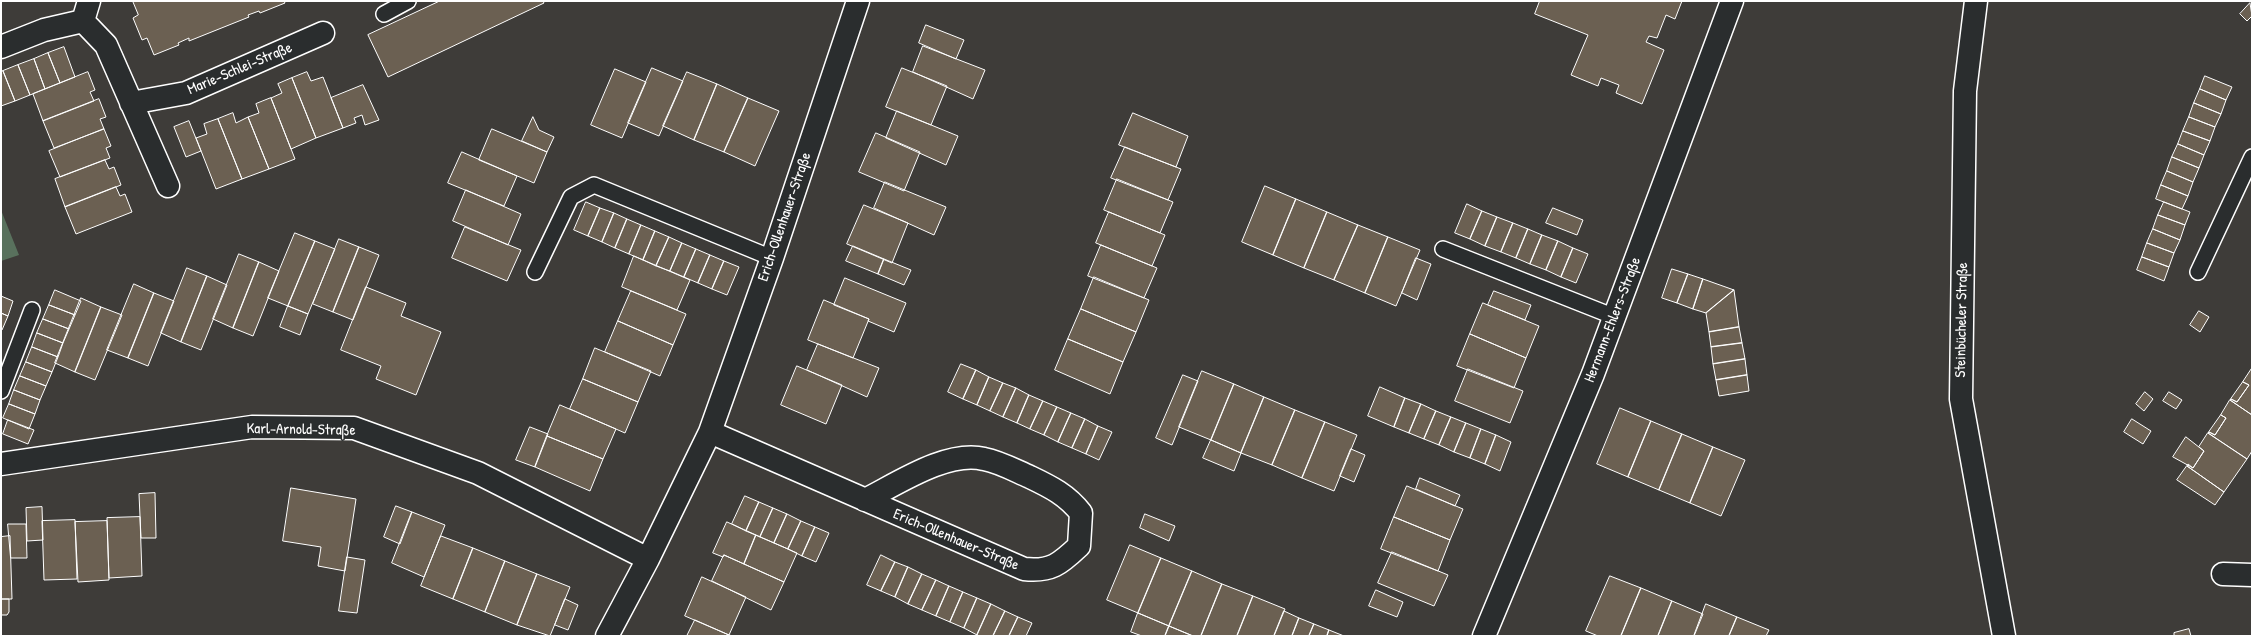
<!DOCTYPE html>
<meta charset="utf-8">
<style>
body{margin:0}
#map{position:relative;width:2253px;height:637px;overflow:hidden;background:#3e3c39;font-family:"Patrick Hand",sans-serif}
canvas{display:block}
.frame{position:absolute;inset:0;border:2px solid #fff;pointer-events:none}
</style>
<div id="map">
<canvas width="2253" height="637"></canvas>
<div class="frame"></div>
</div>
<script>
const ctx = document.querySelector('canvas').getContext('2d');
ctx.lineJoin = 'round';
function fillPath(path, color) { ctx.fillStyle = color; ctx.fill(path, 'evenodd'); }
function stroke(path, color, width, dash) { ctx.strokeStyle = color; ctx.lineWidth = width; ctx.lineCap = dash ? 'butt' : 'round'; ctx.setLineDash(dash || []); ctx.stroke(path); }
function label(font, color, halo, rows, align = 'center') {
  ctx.font = font + ' "Patrick Hand",sans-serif'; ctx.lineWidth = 3; ctx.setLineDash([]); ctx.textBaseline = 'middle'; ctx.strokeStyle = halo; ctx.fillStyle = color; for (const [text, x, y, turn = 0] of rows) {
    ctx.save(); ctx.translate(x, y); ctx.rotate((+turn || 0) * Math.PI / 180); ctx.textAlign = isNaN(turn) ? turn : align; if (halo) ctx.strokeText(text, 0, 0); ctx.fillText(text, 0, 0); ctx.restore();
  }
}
fillPath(new Path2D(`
 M1,210L19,255L1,261Z`), '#59715d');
const building = new Path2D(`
 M133,1H284L285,3L260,13L259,11L248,15L249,17L189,41V38L178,43L179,45L154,55L147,38L142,40L133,18L138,15Z
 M440,1H543L544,3L388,77L368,35Z
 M1540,1H1682L1675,19L1666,15L1657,38L1649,36L1646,42L1664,50L1642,104L1616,93L1619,85L1601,78L1598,86L1571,75L1588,35L1535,14Z
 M2250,3L2252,16L2247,21L2240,14Z
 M926,25L964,40L956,59L919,43Z
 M923,46L985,70L973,99L913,72Z
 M64,47L75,77L60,83L48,53Z
 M48,53L60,83L45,89L34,59Z
 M34,59L45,89L30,95L18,65Z
 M18,65L30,95L15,101L3,71Z
 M652,68L683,81L659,136L628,123Z
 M902,68L947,86L931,125L886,107Z
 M615,69L646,82L622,138L591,125Z
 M3,71L15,101L1,106V72Z
 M88,72L95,90L90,92L94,101L43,121L33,94Z
 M307,72L311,81L323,77L343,128L316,138L292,78Z
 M687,72L717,84L694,140L663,126Z
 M2205,76L2232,87L2226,100L2200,89Z
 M292,78L316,138L291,149L271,98L282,93L278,84Z
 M717,84L748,98L724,152L694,140Z
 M363,85L379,120L365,125L362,115L354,118L356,123L343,128L331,98Z
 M2200,89L2226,100L2221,114L2194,103Z
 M271,98L295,159L269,169L248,117L259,113L256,104Z
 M748,98L779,111L755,166L724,152Z
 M99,99L106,117L100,119L104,129L54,148L43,121Z
 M2194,103L2221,114L2215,127L2189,117Z
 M897,111L958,136L946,165L886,138Z
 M233,113L236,123L248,117L269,169L242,179L218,119Z
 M1133,113L1188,136L1176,167L1119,145Z
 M533,117L539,130L554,137L547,152L522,141Z
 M2189,117L2215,127L2210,141L2183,131Z
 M218,119L242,179L216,189L196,138L207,134L204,124Z
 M189,121L201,151L186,157L174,127Z
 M104,129L111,146L106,148L110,158L60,177L49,151Z
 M492,129L547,152L534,183L479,160Z
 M2183,131L2210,141L2204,155L2178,144Z
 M876,133L920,152L904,191L859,172Z
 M2178,144L2204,155L2199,168L2172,157Z
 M1125,147L1181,169L1168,200L1111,178Z
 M462,152L517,176L504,206L448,183Z
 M2172,157L2199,168L2193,182L2167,171Z
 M105,160L109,169L114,167L121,185L65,207L55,179Z
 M2167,171L2193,182L2188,196L2161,185Z
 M1117,179L1173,202L1160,233L1104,210Z
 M885,182L946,207L934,235L874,208Z
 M2161,185L2188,196L2182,209L2156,199Z
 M1265,186L1296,199L1273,255L1242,242Z
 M116,187L120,196L125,194L132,212L76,234L65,207Z
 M466,190L521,214L508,245L453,221Z
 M1296,199L1327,212L1304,268L1273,255Z
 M586,202L600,208L588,236L574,230Z
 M2164,202L2190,212L2185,225L2158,215Z
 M1467,204L1482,211L1470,239L1455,233Z
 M864,205L908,223L892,263L847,244Z
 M600,208L614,213L602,242L588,236Z
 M1553,208L1583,220L1577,235L1546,223Z
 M1482,211L1497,217L1485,246L1470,239Z
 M1109,212L1165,235L1152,266L1096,243Z
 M1327,212L1358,225L1334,280L1304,268Z
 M614,213L627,219L615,248L602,242Z
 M2158,215L2185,225L2180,240L2153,229Z
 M1497,217L1513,223L1501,252L1485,246Z
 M627,219L641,225L629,254L615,248Z
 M1513,223L1528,229L1516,258L1501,252Z
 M641,225L655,231L643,260L629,254Z
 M1358,225L1388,237L1365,293L1334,280Z
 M465,227L521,250L507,281L452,258Z
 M1528,229L1542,235L1530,264L1516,258Z
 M2153,229L2180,240L2174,253L2147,243Z
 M655,231L669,237L656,266L643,260Z
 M295,233L315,241L288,306L268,298Z
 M1542,235L1558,241L1546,270L1530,264Z
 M669,237L682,243L670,271L656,266Z
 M1388,237L1420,250L1396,306L1365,293Z
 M339,239L359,247L333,312L313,304Z
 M315,241L335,249L308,314L288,306Z
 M1558,241L1573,248L1561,277L1546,270Z
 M682,243L696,249L684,277L670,271Z
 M2147,243L2174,253L2169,267L2142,257Z
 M1101,245L1157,268L1144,298L1088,276Z
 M853,246L884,259L878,274L846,261Z
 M359,247L379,255L353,320L333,312Z
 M1573,248L1588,254L1576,283L1561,277Z
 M696,249L710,255L698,283L684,277Z
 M239,254L259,262L233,328L213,319Z
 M710,255L724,261L712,289L698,283Z
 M634,256L690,280L677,310L622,287Z
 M2142,257L2169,267L2164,281L2137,270Z
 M1416,258L1431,264L1417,300L1402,293Z
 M884,259L911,270L904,285L878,274Z
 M724,261L739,267L727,295L712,289Z
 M259,262L279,271L253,336L233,328Z
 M187,268L207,276L181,342L161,333Z
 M1672,269L1688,274L1677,303L1662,298Z
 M1688,274L1703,279L1693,309L1677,303Z
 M207,276L227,285L201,350L181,342Z
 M1094,277L1149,300L1136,332L1081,309Z
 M845,278L906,303L894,332L868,321L869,319L834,305Z
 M1703,279L1734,290L1706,313L1693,309Z
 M134,284L154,293L128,358L107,350Z
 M366,287L406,303L401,316L441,332L416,395L376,379L381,366L341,350Z
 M55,290L81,301L75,315L49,305Z
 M1734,290L1739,327L1709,332L1706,313Z
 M631,291L686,314L673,345L618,321Z
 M1494,291L1531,305L1525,320L1488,305Z
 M154,293L174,301L148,366L128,358Z
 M1,296L13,301L8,316L1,313Z
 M81,298L101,307L75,372L55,363Z
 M824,300L869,319L853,358L808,340Z
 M1483,303L1539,326L1526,358L1470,334Z
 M49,305L75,315L69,329L43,319Z
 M288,306L308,314L300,335L280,327Z
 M101,307L122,315L95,380L75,372Z
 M1081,309L1136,332L1123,362L1068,339Z
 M2199,311L2209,317L2200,332L2190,325Z
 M1,313L8,316L2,330H1Z
 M43,319L69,329L63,343L37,333Z
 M618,321L673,345L660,376L605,352Z
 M1739,327L1742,343L1711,347L1709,332Z
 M37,333L63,343L58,357L32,347Z
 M1470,334L1526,358L1514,388L1457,366Z
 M1068,339L1123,362L1110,394L1055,370Z
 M1742,343L1745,359L1713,364L1711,347Z
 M818,344L879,368L867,397L807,370Z
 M32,347L58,357L52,372L26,362Z
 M595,348L651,371L638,402L583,379Z
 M1745,359L1747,375L1716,380L1713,364Z
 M26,362L52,372L46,386L20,376Z
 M961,364L976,370L963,399L948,392Z
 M797,366L842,385L826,424L781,405Z
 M2252,368V415L2230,400L2231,399L2237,402L2249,385L2243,382Z
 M1468,369L1523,391L1510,423L1455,401Z
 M976,370L989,377L977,405L963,399Z
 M1202,371L1234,384L1211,440L1179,427Z
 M1183,375L1198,381L1172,445L1156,438Z
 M1747,375L1749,391L1719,396L1716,380Z
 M20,376L46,386L40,400L14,390Z
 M989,377L1003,383L990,411L977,405Z
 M583,379L638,402L625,433L570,409Z
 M2243,382L2249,385L2237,402L2231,399Z
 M1003,383L1016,388L1003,417L990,411Z
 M1234,384L1264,397L1241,453L1211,440Z
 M1380,387L1405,398L1394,427L1368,416Z
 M1016,388L1029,395L1017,423L1003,417Z
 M14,390L40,400L35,414L9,404Z
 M2145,392L2153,399L2144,411L2136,404Z
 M2169,392L2182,400L2176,409L2163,401Z
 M1029,395L1043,401L1030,429L1017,423Z
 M1264,397L1295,410L1272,465L1241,453Z
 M1405,398L1421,404L1409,433L1394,427Z
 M2230,400L2252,415V451L2247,459L2208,433L2209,432L2215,435L2226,418L2221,415Z
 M1043,401L1057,407L1044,435L1030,429Z
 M9,404L35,414L29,429L3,418Z
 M1421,404L1436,411L1424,439L1409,433Z
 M560,405L616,429L603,459L547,436Z
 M1057,407L1071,413L1058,442L1044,435Z
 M1620,408L1651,421L1628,477L1597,464Z
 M1295,410L1325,422L1302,478L1272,465Z
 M1436,411L1451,417L1439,445L1424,439Z
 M1071,413L1085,419L1072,448L1058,442Z
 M2221,415L2226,418L2215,435L2209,432Z
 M1451,417L1466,423L1454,452L1439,445Z
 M1085,419L1098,426L1086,454L1072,448Z
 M2132,419L2151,431L2143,444L2124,432Z
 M8,420L34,430L28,444L3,434Z
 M1651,421L1682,434L1659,490L1628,477Z
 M1325,422L1357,435L1334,491L1302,478Z
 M1466,423L1481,429L1470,458L1454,452Z
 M1098,426L1112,432L1099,460L1086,454Z
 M530,427L548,434L535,467L516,460Z
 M1481,429L1496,435L1485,464L1470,458Z
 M2208,433L2247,459L2224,492L2187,466L2188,464L2193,468L2204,451L2199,447Z
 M1682,434L1713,447L1690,503L1659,490Z
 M1496,435L1511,442L1500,471L1485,464Z
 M547,436L603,459L590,491L535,467Z
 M2186,437L2204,451L2193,468L2173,457Z
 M1211,440L1241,453L1234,471L1203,458Z
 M1713,447L1745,460L1721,516L1690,503Z
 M1351,449L1365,455L1354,482L1340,476Z
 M2187,466L2224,492L2215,505L2177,480Z
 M1420,478L1460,495L1455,506L1416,489Z
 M1407,486L1463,509L1450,540L1394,517Z
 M291,488L356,499L345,571L318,566L321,547L283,541Z
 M155,493L156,538H141L139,494Z
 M745,496L759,502L746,531L732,524Z
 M759,502L773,508L760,537L746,531Z
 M396,506L412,512L400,544L384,537Z
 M42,507L43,540L27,541L26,508Z
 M773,508L787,514L774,543L760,537Z
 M412,512L445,525L424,577L392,563Z
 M787,514L801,521L788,549L774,543Z
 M1145,514L1175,526L1169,541L1140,528Z
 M140,517L142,576L109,578L107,518Z
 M1394,517L1450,540L1438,571L1381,549Z
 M75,520L77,579L44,580L42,521Z
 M107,521L109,580L78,582L75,522Z
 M801,521L815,527L802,556L788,549Z
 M727,522L756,535L744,564L724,555L723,557L713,553Z
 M8,524H26L27,558H11Z
 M815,527L829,533L816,562L802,556Z
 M756,535L797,553L784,582L744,564Z
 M10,536L12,599H1V537Z
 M441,536L473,548L453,599L421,586Z
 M1130,545L1161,558L1138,613L1107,600Z
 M473,548L505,561L485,612L453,599Z
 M1392,552L1448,575L1434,606L1378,583Z
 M724,555L784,582L771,610L712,581Z
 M881,555L895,562L881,591L867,585Z
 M347,557L365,560L357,613L339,611Z
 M1161,558L1192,571L1169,626L1138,613Z
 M505,561L537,574L517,625L485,612Z
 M895,562L908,567L895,597L881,591Z
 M908,567L922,574L908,604L895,597Z
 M1192,571L1222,584L1201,636H1193L1169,626Z
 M537,574L570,587L550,636L517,625Z
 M922,574L936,580L922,610L908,604Z
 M1610,576L1641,588L1621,636H1598L1586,631Z
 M702,577L746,597L729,635L685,616Z
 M936,580L949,586L936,616L922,610Z
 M1222,584L1253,596L1237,636H1201Z
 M949,586L963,592L950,622L936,616Z
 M1641,588L1672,601L1658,636H1621Z
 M1376,590L1403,602L1397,617L1369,606Z
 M963,592L977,598L964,628L950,622Z
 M1253,596L1285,609L1274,636H1237Z
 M977,598L991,604L977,635L964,628Z
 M1,599H9V612L7,615H1Z
 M565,599L578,605L568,630L555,625Z
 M1672,601L1703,614L1694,636H1658Z
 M991,604L1005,611L993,636H980L977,635Z
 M1706,604L1737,617L1729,636H1694Z
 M1005,611L1018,617L1009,636H993Z
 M1284,611L1299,618L1292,636H1274Z
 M1138,613L1169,626L1165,636H1142L1131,632Z
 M1018,617L1032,623L1026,636H1009Z
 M1737,617L1769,630L1766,636H1729Z
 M1299,618L1314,624L1309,636H1292Z
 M695,620L729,635L733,636H687Z
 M1314,624L1329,630L1327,636H1309Z
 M1169,626L1193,636H1165Z
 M2189,629L2191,636H2174V633Z
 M1329,630L1344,636H1327Z`);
fillPath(building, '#6b6052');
stroke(building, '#fff', 1);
const lane = new Path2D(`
 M384,14L408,1
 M1443,249L1615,317
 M535,272L571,197L594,185L772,258
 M2198,272L2252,157
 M1,391L32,310`);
const street = new Path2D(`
 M83,21L89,1
 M1,47L44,30L83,21L106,45L168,186
 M131,103L186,93L323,33
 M710,432L1024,569C1051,572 1060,564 1079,546L1081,513C1067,495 1051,487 1030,477C1016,471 1000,462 984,459C947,450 897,484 865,500
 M1,464L252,427L354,428L478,473L648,559
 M2223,574L2252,575
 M607,636L648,559L710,432L772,258L858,1
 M1484,636L1593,374L1732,1`);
const secondary = new Path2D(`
 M1976,1L1965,91L1961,399L2004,636`);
stroke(lane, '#fff', 18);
stroke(street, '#fff', 25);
stroke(secondary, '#fff', 25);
stroke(lane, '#2a2d2e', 15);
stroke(street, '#2a2d2e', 22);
stroke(secondary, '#2a2d2e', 22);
label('15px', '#fff', '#2a2d2e', [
 ["Marie-Schlei-Straße",240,69,-23],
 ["Erich-Ollenhauer-Straße",785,217,-71],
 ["Hermann-Ehlers-Straße",1613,320,-69],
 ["Steinbücheler Straße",1962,320,-89],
 ["Karl-Arnold-Straße",301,430,1],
 ["Erich-Ollenhauer-Straße",956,540,23]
]);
</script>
